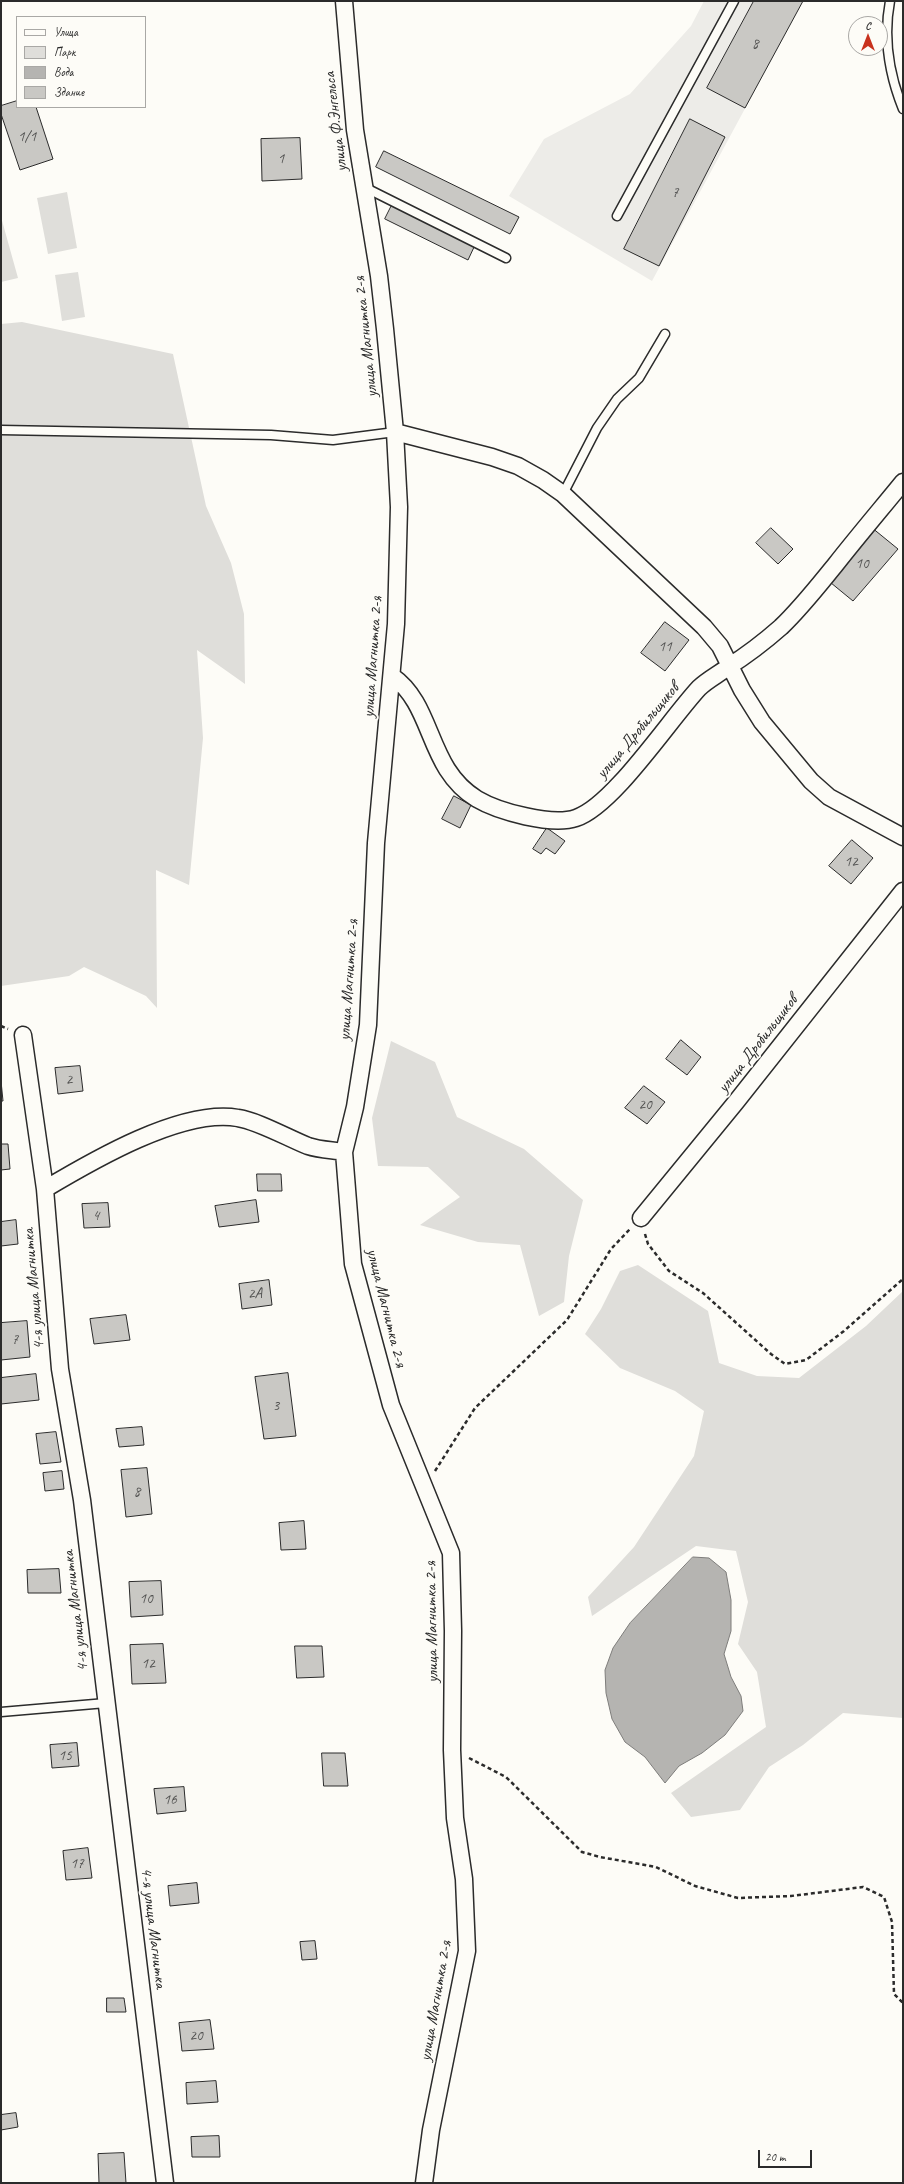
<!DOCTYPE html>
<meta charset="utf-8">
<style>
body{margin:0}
#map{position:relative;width:904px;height:2184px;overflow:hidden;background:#fdfcf7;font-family:Caveat,sans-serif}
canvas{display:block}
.frame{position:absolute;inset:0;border:2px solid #2b2b2b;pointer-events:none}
.legend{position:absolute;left:16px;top:16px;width:130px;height:92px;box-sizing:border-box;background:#fdfcf7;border:1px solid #a9a8a5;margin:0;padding:5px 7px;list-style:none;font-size:12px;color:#2b2b2b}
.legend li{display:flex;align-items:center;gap:8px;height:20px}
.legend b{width:20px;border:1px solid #a9a8a5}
.north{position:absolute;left:848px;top:16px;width:40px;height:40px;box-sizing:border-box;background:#fdfcf7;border:1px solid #a9a8a5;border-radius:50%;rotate:0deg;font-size:11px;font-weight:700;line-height:16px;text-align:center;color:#2b2b2b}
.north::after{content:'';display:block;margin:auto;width:14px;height:18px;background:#c8321e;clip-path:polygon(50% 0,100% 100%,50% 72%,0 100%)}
.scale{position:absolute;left:758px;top:2150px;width:54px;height:18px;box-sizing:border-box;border:2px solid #2b2b2b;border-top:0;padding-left:5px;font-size:12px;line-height:14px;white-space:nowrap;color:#2b2b2b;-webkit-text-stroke:3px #fdfcf7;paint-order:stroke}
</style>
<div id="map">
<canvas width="904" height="2184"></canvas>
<div class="frame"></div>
<ul class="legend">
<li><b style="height:5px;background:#fdfcf7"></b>Улица</li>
<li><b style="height:11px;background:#dfdeda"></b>Парк</li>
<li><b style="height:11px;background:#b5b4b1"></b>Вода</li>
<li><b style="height:11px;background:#c9c8c4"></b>Здание</li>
</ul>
<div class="north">С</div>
<div class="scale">20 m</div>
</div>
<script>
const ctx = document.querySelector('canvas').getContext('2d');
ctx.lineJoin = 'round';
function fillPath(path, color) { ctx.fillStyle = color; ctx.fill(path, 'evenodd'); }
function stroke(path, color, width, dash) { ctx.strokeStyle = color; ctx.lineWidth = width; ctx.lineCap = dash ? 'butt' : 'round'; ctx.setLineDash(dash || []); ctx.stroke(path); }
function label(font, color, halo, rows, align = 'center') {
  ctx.font = font + ' Caveat,sans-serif'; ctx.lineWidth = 4; ctx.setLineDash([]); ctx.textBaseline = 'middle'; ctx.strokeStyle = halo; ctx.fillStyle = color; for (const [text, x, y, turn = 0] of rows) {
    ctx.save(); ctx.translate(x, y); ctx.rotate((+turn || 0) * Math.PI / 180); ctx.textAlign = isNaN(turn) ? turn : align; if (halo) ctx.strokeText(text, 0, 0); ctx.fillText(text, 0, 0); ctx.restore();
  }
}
fillPath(new Path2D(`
 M704,1H803L652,281L509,196L544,139L630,94L691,26Z`), '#edece8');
fillPath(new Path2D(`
 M67,192L77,248L48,254L37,198Z
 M1,217L18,278L1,282Z
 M78,272L85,317L62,321L55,275Z
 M22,322L173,354L206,506L231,563L244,614L245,684L197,650L203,738L189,885L156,870L157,1008L146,996L84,967L69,976L1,986V324Z
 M391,1041L435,1062L457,1117L524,1149L583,1200L569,1256L564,1302L539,1316L520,1245L478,1242L420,1225L460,1197L428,1167L378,1166L372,1118Z
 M638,1265L708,1311L719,1363L757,1376L799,1378L866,1326L903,1291V1718L843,1713L803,1745L769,1767L740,1810L691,1817L671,1793L766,1727L757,1672L738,1644L748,1602L736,1551L696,1546L592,1616L588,1597L634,1547L694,1456L704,1411L675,1391L620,1368L585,1334L601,1309L620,1271Z`), '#dfdeda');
const water = new Path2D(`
 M693,1557L709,1558L726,1572L731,1600V1631L724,1654L731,1677L741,1696L743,1711L725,1735L702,1753L679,1766L665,1783L645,1757L625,1742L612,1719L606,1693L605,1670L613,1648L630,1623Z`);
fillPath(water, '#b5b4b1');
stroke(water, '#7e7d7b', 1);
const building = new Path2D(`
 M754,1H803L745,108L707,88Z
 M17,101V107H36L53,159L20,170L1,114V106Z
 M690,119L725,137L659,266L624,249Z
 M300,138L302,179L262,181L261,139Z
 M384,151L519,217L510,234L376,167Z
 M392,205L475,245L468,260L385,219Z
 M871,527L898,549L853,601L825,578Z
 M771,528L793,549L778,564L756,543Z
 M665,622L689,640L665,671L641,653Z
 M454,796L471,805L460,828L442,819Z
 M547,828L565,841L555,854L546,848L541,854L533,849Z
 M852,840L873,858L851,884L829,866Z
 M681,1040L701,1057L687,1075L666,1059Z
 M80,1066L83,1091L58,1094L55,1068Z
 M1,1081L3,1101H1Z
 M644,1086L665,1102L647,1124L625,1108Z
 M1,1144H8L10,1169L1,1170Z
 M257,1174H281L282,1191H258Z
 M256,1200L259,1222L219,1227L215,1206Z
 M108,1203L110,1227L84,1228L82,1204Z
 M16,1220L18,1244L1,1246V1222Z
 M269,1280L272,1305L242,1309L239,1284Z
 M126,1315L130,1340L94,1344L90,1319Z
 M27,1321L30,1357L1,1360V1323Z
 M288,1373L296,1436L264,1439L255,1377Z
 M36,1374L39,1400L1,1404V1378Z
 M142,1427L144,1445L119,1447L116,1429Z
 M56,1432L61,1462L40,1464L36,1434Z
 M147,1468L152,1514L126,1517L121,1470Z
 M62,1471L64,1489L45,1491L43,1473Z
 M304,1521L306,1549L281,1550L279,1523Z
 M59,1569L61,1593H28L27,1570Z
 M161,1581L163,1615L131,1617L129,1582Z
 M163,1644L166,1683L132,1684L130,1645Z
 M295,1646H322L324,1677L297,1678Z
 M77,1743L79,1766L52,1768L50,1745Z
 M322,1753H345L348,1786H324Z
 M184,1787L186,1811L157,1814L154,1789Z
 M88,1848L92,1878L66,1880L63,1851Z
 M197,1883L199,1903L170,1906L168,1886Z
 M315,1941L317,1959L302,1960L300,1942Z
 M107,1998H124L126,2012H107Z
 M210,2020L214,2049L182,2051L179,2023Z
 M216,2081L218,2102L187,2104L186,2083Z
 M16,2113L18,2127L1,2130V2115Z
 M219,2136L220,2157H192L191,2137Z
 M124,2153L126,2183H99L98,2154Z`);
fillPath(building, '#c9c8c4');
stroke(building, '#2b2b2b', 1);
const service = new Path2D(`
 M890,1C883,38 889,74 903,109
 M364,187L506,258
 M617,216L734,1
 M1,430L271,435L333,440L395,432
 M563,494L597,428L617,399L639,378L665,334
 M1,1712L106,1703`);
const minor = new Path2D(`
 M344,1L355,130L379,276L385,329L395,432L399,507L396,624L376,843L368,1025L355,1107L344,1152L353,1264L391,1405L451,1553L453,1631L452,1750L455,1818L464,1879L467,1951L431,2130L424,2183
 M395,432L492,457L518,466L543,480L563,494L704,627L720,646L742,690L762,722L811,781L829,797L903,837
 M392,676C435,706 426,768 477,799C499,812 552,826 576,818C613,806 670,719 699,688C707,680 719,674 728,667C747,655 764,642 781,627C801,608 818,586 836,564C858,536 881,509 903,482
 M23,1035L45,1189L60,1369L82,1500L165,2183
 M45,1189C92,1161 182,1108 238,1118C258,1121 288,1138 308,1146C320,1150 333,1150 344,1152
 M641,1218L736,1102L903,891`);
stroke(service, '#2b2b2b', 11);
stroke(minor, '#2b2b2b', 19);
stroke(new Path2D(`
 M1,1026L8,1029
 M645,1234L648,1244L669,1271L703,1293L771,1354L785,1364L806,1360L844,1331L903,1279
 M435,1471L475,1408L567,1320L611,1249L630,1229
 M469,1758L506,1777L582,1852L600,1857L656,1867L695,1886L738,1898L791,1896L863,1887L884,1897L892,1922L894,1994L903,2003`), '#2b2b2b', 2.5, [4, 3]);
stroke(service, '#fdfcf7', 8);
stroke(minor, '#fdfcf7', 16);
label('15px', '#525251', null, [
 ["8",755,44],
 ["1/1",27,137],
 ["1",281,159],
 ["7",675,193],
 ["10",862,564],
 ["11",665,647],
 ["12",851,862],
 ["2",69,1080],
 ["20",645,1105],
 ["4",96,1216],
 ["2А",255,1294],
 ["7",15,1340],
 ["3",276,1406],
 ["8",137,1492],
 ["10",146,1599],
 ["12",148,1664],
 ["15",65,1756],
 ["16",170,1800],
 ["17",77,1864],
 ["20",196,2036]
]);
label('17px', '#2b2b2b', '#fdfcf7', [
 ["улица Ф.Энгельса",336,122,-97],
 ["улица Магнитка 2-я",366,337,-96],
 ["улица Магнитка 2-я",373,657,-86],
 ["улица Дробильщиков",638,731,-50],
 ["улица Магнитка 2-я",349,980,-86],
 ["улица Дробильщиков",758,1044,-52],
 ["4-я улица Магнитка",34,1289,-95],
 ["улица Магнитка 2-я",386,1308,76],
 ["4-я улица Магнитка",76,1611,-97],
 ["улица Магнитка 2-я",432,1622,-91],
 ["4-я улица Магнитка",153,1928,83],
 ["улица Магнитка 2-я",436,2001,-80]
]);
</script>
